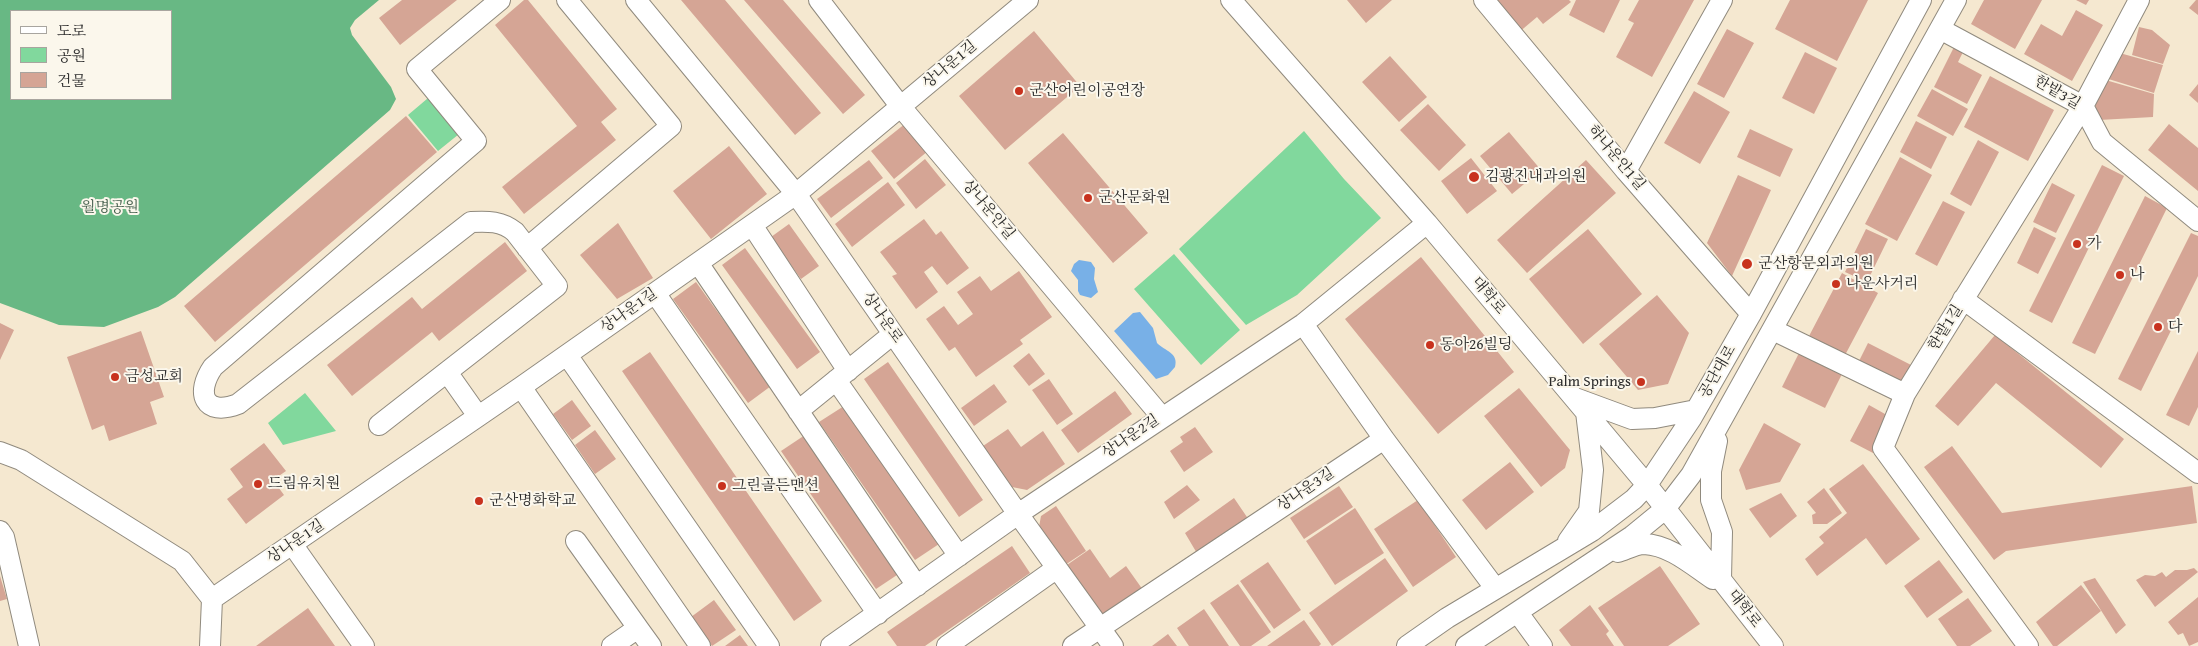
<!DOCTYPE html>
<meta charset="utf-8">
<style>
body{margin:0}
#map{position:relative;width:2198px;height:646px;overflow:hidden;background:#f5e8d0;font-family:"Gentium Book Plus","Noto Serif KR",serif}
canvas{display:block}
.legend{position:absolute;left:10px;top:10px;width:162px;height:90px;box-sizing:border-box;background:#fbf7ec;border:1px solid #a8a59f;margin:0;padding:6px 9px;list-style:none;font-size:15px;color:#2b2b2b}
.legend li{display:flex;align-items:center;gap:10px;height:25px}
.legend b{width:25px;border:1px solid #a8a59f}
</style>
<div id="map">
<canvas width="2198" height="646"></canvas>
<ul class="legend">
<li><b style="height:6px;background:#fff"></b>도로</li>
<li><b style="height:14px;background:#81d89d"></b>공원</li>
<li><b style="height:14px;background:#d5a595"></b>건물</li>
</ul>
</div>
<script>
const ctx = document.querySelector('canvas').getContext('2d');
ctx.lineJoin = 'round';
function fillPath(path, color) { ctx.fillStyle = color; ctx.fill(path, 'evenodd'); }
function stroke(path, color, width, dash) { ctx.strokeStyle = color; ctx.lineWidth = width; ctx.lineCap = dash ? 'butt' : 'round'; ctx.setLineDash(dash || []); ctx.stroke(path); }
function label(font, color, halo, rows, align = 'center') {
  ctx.font = font + ' "Gentium Book Plus","Noto Serif KR",serif'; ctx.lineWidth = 4; ctx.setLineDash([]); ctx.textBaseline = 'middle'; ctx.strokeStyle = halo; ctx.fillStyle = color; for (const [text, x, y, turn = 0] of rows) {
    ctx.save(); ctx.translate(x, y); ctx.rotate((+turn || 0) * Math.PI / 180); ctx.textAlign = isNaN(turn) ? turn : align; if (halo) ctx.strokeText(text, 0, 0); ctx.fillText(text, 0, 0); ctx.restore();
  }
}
fillPath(new Path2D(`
 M434,93L464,130L438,151L408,115Z
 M1304,131L1344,179L1381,218L1297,295L1246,325L1179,249Z
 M1174,254L1240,330L1201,365L1134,289Z
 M305,393L336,431L283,445L268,423Z`), '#81d89d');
fillPath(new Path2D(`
 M0,0H379L355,20L350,28L352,35L391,87L396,99L390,110L175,297L158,307L104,327L59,325L0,303ZM11,11H171V99H11Z`), '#68b884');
fillPath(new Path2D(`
 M1079,260L1091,262L1095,268L1094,279L1098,292L1091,298L1080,295L1078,291V280L1071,271L1074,264Z
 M1140,312L1153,328L1157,343C1165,351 1179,353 1175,367L1168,375L1156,379L1114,331L1133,313Z`), '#78b0e7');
fillPath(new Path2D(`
 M402,0H457L400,45L379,18Z
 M524,0H528L617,109L601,122L616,140L524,214L502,187L577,126L495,25Z
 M681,0H725L821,113L795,135Z
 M744,0H783L865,95L843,114Z
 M1347,0H1392L1366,23Z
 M1490,0H1569L1571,2L1543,24L1537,17L1511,39Z
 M1576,0H1620L1604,33L1569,15Z
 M1639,0H1694L1652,77L1616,57L1634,23L1628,20Z
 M1790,0H1868L1837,61L1775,29Z
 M1984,0H2042L2015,49L1971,24Z
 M2076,0H2089L2086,5Z
 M2196,0H2198V15L2189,8Z
 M2076,10L2103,25L2072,81L2024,54L2041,24L2062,36Z
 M2139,27L2152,30L2170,45L2163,64L2132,55Z
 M1727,29L1754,43L1724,98L1697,84Z
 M1034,31L1080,86L1005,150L959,96Z
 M1954,47L1963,52L1958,62L1982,75L1967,104L1934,87Z
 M1805,52L1837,68L1814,114L1782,98Z
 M2116,52L2163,65L2154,93L2102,77Z
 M1390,56L1427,97L1399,122L1362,82Z
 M1990,76L2054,110L2028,161L1964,127Z
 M2102,79L2154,94L2153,117L2099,120L2094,101Z
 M2198,84V103L2189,95Z
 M1932,89L1968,109L1953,136L1917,116Z
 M1694,91L1730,112L1700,164L1664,143Z
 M1428,104L1466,145L1439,171L1400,130Z
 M406,116L437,152L215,342L184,306Z
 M1916,121L1947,137L1931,169L1900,152Z
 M906,123L928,151L894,179L871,151Z
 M2169,124L2198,148V191L2148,150Z
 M1750,129L1793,149L1780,177L1737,157Z
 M1509,132L1541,170L1512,194L1480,156Z
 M1063,133L1148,233L1113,263L1028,163Z
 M1978,140L1999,152L1971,206L1950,194Z
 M729,146L767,194L711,239L673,191Z
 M1900,157L1932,175L1897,241L1865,224Z
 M1471,158L1497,191L1467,214L1441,181Z
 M925,159L946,185L916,209L896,183Z
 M869,160L883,178L831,218L817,199Z
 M1586,160L1616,193L1527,273L1497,240Z
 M2102,165L2124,176L2052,323L2029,311Z
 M1738,175L1771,190L1732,276L1707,243Z
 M888,182L905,205L852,247L835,224Z
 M2052,183L2075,195L2056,233L2033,222Z
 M2145,196L2167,208L2095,354L2072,343Z
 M1943,201L1965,212L1937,266L1915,254Z
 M924,219L936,235L941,231L969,268L947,285L932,266L924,272L938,292L916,309L892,276L897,274L880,252Z
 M618,223L653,278L617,299L580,255Z
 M789,224L819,266L801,279L771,237Z
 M2034,227L2056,238L2038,274L2017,263Z
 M1588,229L1642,294L1583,344L1529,279Z
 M1866,229L1888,239L1867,282L1845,272Z
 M2191,233L2198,236V276L2141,391L2118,379Z
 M505,242L527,271L439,341L432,332L352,396L327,365L412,297L422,309Z
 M745,248L820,352L797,369L722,265Z
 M1421,257L1514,372L1438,434L1345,319Z
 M1019,271L1052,317L1020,340L1023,344L976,377L955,347L949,351L926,319L944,306L958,325L973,314L957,292L980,276L991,291Z
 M1842,273L1878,293L1844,357L1808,338Z
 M696,282L771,386L748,403L673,299Z
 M1657,295L1689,333L1668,384L1638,390L1599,344Z
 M0,323L14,330L0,360Z
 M141,331L164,397L150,402L157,424L109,441L104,425L92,430L67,357Z
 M1995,335L2124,439L2101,468L1996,383L1958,426L1935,406Z
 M1868,343L1915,367L1904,389L1857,365Z
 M2198,351V407L2189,426L2166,415Z
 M650,352L822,601L794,621L622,371Z
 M1029,353L1045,374L1029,386L1013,366Z
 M1799,353L1842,374L1825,408L1782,387Z
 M888,362L983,500L959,517L864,379Z
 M1049,379L1073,414L1057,425L1032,390Z
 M994,384L1007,402L974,426L961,408Z
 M1519,388L1570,450L1565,468L1541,487L1484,416Z
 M1115,391L1132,414L1078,453L1061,430Z
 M572,400L591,426L572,440L553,414Z
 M1869,405L1885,414L1887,425L1873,453L1850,441Z
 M844,406L939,544L915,560L819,422Z
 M1764,423L1801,444L1780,482L1746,490L1739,470Z
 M1195,427L1213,452L1184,472L1170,451L1183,442L1180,437Z
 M1008,429L1021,447L1043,431L1065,464L1027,490L1012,487L983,446Z
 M595,430L616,459L595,474L575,445Z
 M805,435L900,573L876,589L781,451Z
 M264,443L286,471L273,480L284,495L246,524L227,499L243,487L230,469Z
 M1952,446L2002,513L2192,486L2197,523L2006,551L1994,560L1924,467Z
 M1510,462L1534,492L1486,530L1462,500Z
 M1863,464L1920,539L1886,565L1866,538L1817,576L1805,559L1824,543L1819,537L1847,513L1829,489Z
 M1187,485L1200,500L1174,519L1164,502Z
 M1339,486L1353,507L1304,539L1290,518Z
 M1824,488L1842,513L1827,524H1813L1812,515L1816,513L1807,502Z
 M1781,493L1797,516L1770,538L1749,509Z
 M1234,498L1249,520L1198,555L1185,533Z
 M1418,500L1456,557L1413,587L1374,529Z
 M1056,506L1086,551L1065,565L1039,527L1041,516Z
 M1355,508L1384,553L1335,585L1306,541Z
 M1012,546L1030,573L925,646H897L887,632Z
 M1090,549L1110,578L1126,566L1143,590L1106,615L1096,613L1064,567Z
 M1385,558L1408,591L1332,646L1309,613Z
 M1939,560L1963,592L1927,618L1904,586Z
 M1268,562L1301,610L1274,629L1240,581Z
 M1660,566L1700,624L1668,646H1624L1598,608Z
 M2194,568L2198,572L2155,607L2136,580L2145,575L2155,576L2162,572L2166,577L2175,570H2187Z
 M0,576L7,599L0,601Z
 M2095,578L2126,625L2116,634L2083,582Z
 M1238,584L1271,632L1251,646H1240L1210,603Z
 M2081,585L2101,611L2057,646H2053L2036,622Z
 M2198,597V642L2189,646L2183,633L2178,635L2168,622Z
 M1968,598L1992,631L1970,646H1957L1938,619Z
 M714,600L736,630L712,646L691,617Z
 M1590,605L1609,631L1606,634L1614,646H1571L1559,630Z
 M308,608L335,646H256Z
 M1204,609L1229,646H1189L1177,628Z
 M1304,620L1321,644L1319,646H1267Z
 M1168,634L1177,646H1152Z
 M740,635L748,646H725Z`), '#d5a595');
const minor = new Path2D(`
 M636,0L796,194L1018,514L1113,646
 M819,0L901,107L1161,416
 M1231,0L1427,223L1647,485L1773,646
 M1484,0L1626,171L1751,314
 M1940,29L2083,106L2102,142L2198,221
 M1626,171L1722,0
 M752,225L848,371
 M527,248L671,126L567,0
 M698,263L917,586
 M655,293L878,614
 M1963,299L2198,473
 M1303,324L1384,439L1495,588
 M1773,330L1905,394
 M567,355L769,646
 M447,372L478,416
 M836,380L959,556
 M521,387L700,646
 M1575,398L1632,419L1655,418L1696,410
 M798,411L893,334
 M379,425L557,286L515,232C502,221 488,221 471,222L238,404C204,417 195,393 213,367L476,141L417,69L500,0
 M1717,441L1711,471V500L1722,532L1721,579
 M0,452L21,460L182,561L212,599
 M0,531L4,537L29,646
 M576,541L638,628L612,646
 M1568,541L1589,511L1593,470L1586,412
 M292,544L364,646
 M1618,552C1625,550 1636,544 1644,544C1670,545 1692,565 1713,579
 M212,599L521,387L796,194L1028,0
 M1518,613L1542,646
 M638,628L651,646
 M210,646L212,599
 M831,646L1018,514L1303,324L1427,223
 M947,646L1057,568
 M1073,646L1384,439
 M1407,646L1447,618L1592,531L1634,499L1647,485L1691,419L1751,314L1921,0
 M1466,646L1632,536L1665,509L1691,475L1956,0
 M2028,646L1883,448L1905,394L2083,106L2139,0`);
stroke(minor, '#908a7e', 22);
stroke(minor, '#fff', 20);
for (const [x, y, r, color] of [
 [1019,91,5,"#c8321e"],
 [1474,177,6,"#c8321e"],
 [1088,198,5,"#c8321e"],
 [2077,244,5,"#c8321e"],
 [1747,264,6,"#c8321e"],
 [2120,275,5,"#c8321e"],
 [1836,284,5,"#c8321e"],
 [2158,327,5,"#c8321e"],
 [1430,345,5,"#c8321e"],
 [115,377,5,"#c8321e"],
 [1641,382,5,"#c8321e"],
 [258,484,5,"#c8321e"],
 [722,486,5,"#c8321e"],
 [479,501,5,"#c8321e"]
]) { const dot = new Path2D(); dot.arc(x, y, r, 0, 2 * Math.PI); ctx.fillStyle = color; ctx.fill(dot); stroke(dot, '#fbf7ec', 2); }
label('15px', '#2b2b2b', '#fbf7ec', [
 ["상나운1길",950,65,-40],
 ["한밭3길",2057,93,31],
 ["하나운안1길",1616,158,50],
 ["상나운안길",988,210,50],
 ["대학로",1488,296,50],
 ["상나운1길",629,311,-35],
 ["상나운로",882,318,55],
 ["한밭1길",1946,328,-58],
 ["공단대로",1718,372,-60],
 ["상나운2길",1131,437,-34],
 ["상나운3길",1306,490,-34],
 ["상나운1길",296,542,-34],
 ["대학로",1744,609,52]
]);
label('15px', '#2b2b2b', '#fbf7ec', [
 ["군산어린이공연장",1029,91],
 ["김광진내과의원",1485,177],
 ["군산문화원",1098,198],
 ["가",2087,244],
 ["군산항문외과의원",1758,264],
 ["나",2130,275],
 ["나운사거리",1846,284],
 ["다",2168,327],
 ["동아26빌딩",1440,345],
 ["금성교회",125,377],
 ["Palm Springs",1631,382,"right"],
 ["드림유치원",268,484],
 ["그린골든맨션",732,486],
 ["군산명화학교",489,501]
], 'left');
label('15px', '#455f4d', '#fbf7ec', [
 ["월명공원",110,208]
]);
</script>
